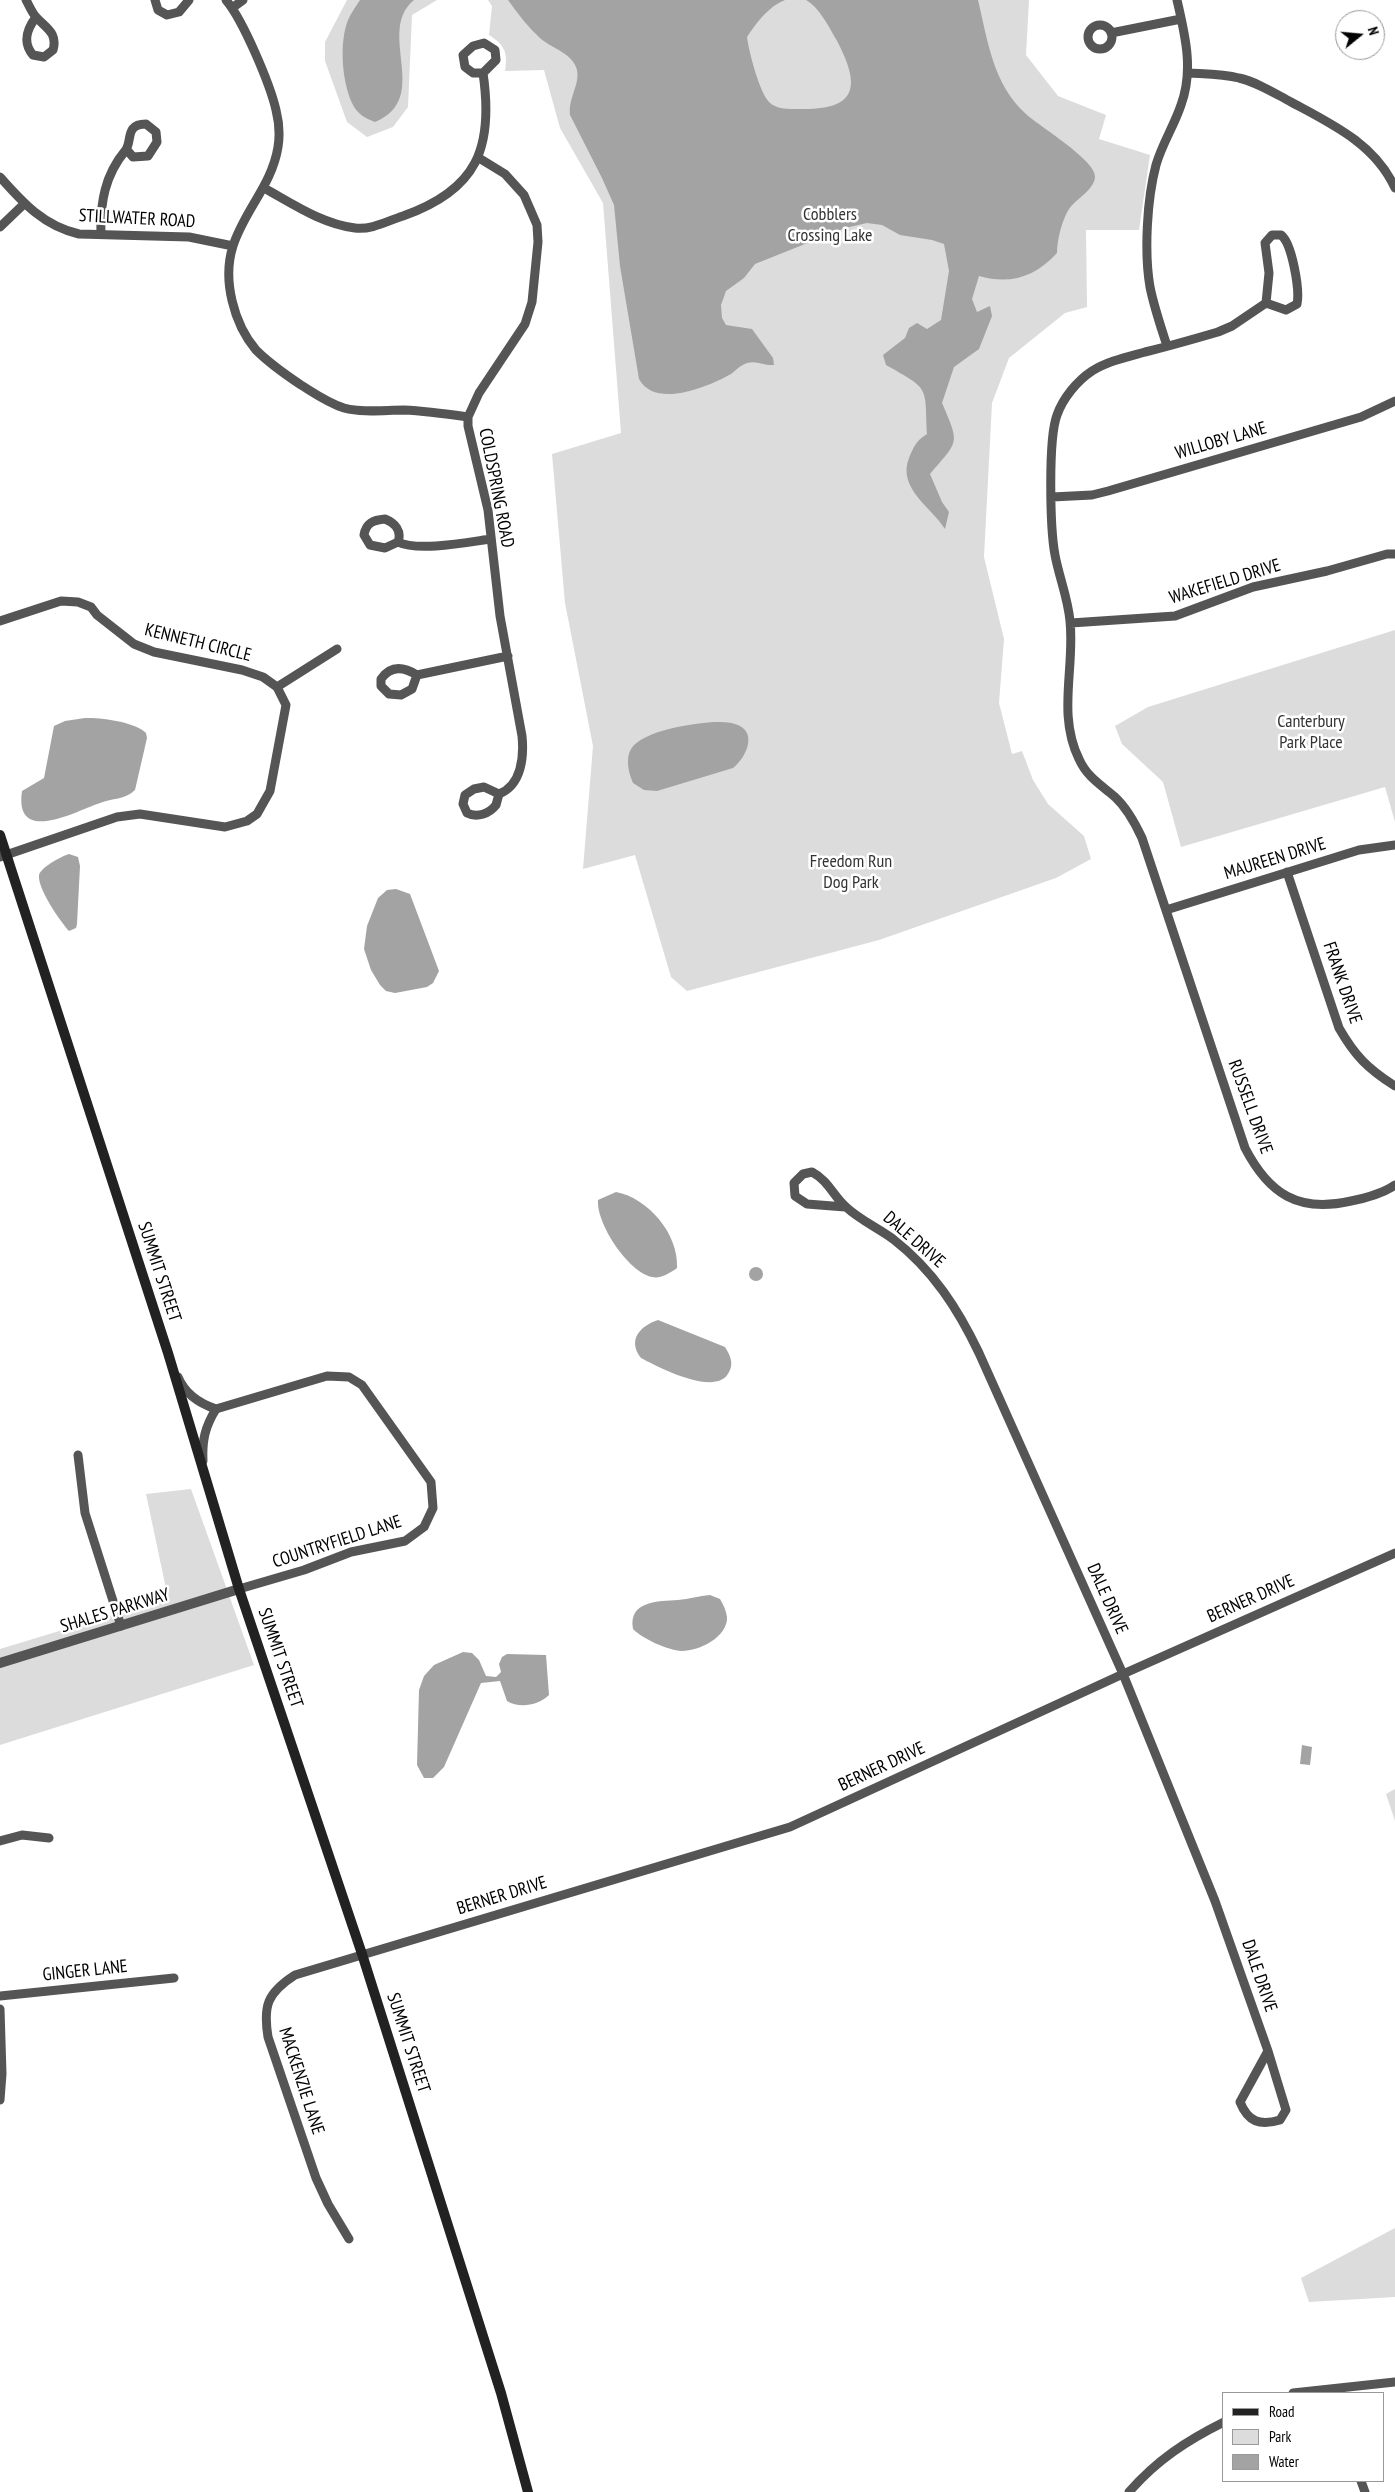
<!DOCTYPE html>
<style>
body{margin:0}
#map{position:relative;width:1395px;height:2492px;overflow:hidden;background:#fff;font-family:"PT Sans Narrow",sans-serif}
canvas{display:block}
.legend{position:absolute;left:1222px;top:2392px;width:162px;height:90px;box-sizing:border-box;background:#fff;border:1px solid #999;margin:0;padding:6px 9px;list-style:none;font-size:15px;color:#000}
.legend li{display:flex;align-items:center;gap:10px;height:25px}
.legend b{width:25px;border:1px solid #999}
.north{position:absolute;left:1335px;top:10px;width:50px;height:50px;box-sizing:border-box;background:#fff;border:1px solid #999;border-radius:50%;rotate:73deg;font-size:14px;font-weight:700;line-height:20px;text-align:center;color:#000}
.north::after{content:'';display:block;margin:auto;width:18px;height:22px;background:#000;clip-path:polygon(50% 0,100% 100%,50% 72%,0 100%)}
</style>
<div id="map">
<canvas width="1395" height="2492"></canvas>
<ul class="legend">
<li><b style="height:6px;background:#222"></b>Road</li>
<li><b style="height:14px;background:#dcdcdc"></b>Park</li>
<li><b style="height:14px;background:#a3a3a3"></b>Water</li>
</ul>
<div class="north">N</div>
</div>
<script>
const ctx = document.querySelector('canvas').getContext('2d');
ctx.lineJoin = 'round';
function fillPath(path, color) { ctx.fillStyle = color; ctx.fill(path, 'evenodd'); }
function stroke(path, color, width, dash) { ctx.strokeStyle = color; ctx.lineWidth = width; ctx.lineCap = dash ? 'butt' : 'round'; ctx.setLineDash(dash || []); ctx.stroke(path); }
function label(font, color, halo, rows, align = 'center') {
  ctx.font = font + ' "PT Sans Narrow",sans-serif'; ctx.lineWidth = 5; ctx.setLineDash([]); ctx.textBaseline = 'middle'; ctx.strokeStyle = halo; ctx.fillStyle = color; for (const [text, x, y, turn = 0] of rows) {
    ctx.save(); ctx.translate(x, y); ctx.rotate((+turn || 0) * Math.PI / 180); ctx.textAlign = isNaN(turn) ? turn : align; if (halo) ctx.strokeText(text, 0, 0); ctx.fillText(text, 0, 0); ctx.restore();
  }
}
fillPath(new Path2D(`
 M347,0H437L412,15L408,107L393,127L367,137L347,122L325,61V42Z
 M488,0H1029L1026,55L1058,96L1106,115L1099,139L1150,155L1139,230H1086L1087,307L1065,313L1009,358L992,403L984,557L1004,639L999,703L1012,754L1022,751L1033,780L1048,804L1084,836L1091,859L1056,878L879,940L687,991L671,977L635,855L583,869L593,746L565,603L552,454L621,433L603,203L560,128L544,70L505,71C508,53 505,45 489,35L492,6Z
 M1395,630V822L1385,787L1181,847L1163,782L1122,744L1115,726L1148,707Z
 M191,1489L254,1665L0,1745V1649L168,1598L146,1494Z
 M1395,1789V1821L1386,1794Z
 M1395,2228V2297L1309,2302L1301,2278Z`), '#dcdcdc');
fillPath(new Path2D(`
 M360,0H414C375,32 433,98 375,122C365,118 357,114 352,103C342,81 339,43 348,20C351,13 356,6 360,0Z
 M508,0H785C769,6 756,23 747,37C749,52 759,91 769,102C777,110 790,109 801,109C860,110 860,84 836,39C829,27 819,7 806,0H978C988,42 993,84 1026,114C1039,126 1097,161 1095,177C1094,190 1076,199 1069,209C1062,220 1057,240 1057,253C1035,277 1010,285 979,276L972,299L977,312L990,306L992,316L979,349L954,367L942,403C960,445 959,440 930,474L942,502L949,512L945,529C931,507 897,488 909,458C914,446 916,441 927,434C925,385 930,390 886,365L883,355L905,338L909,328L917,323L927,329L941,320L949,271L944,244L932,240L900,235L882,225L867,223L845,228L755,264L744,278L726,291L721,305L722,318L726,325L752,329L773,358L774,365C764,366 757,360 747,363C741,365 736,370 731,374C708,387 655,409 639,379L620,266L614,205L602,178L570,115C568,98 580,85 577,70C573,53 552,49 540,38C528,27 518,14 508,0Z
 M85,718C100,717 136,722 146,733L147,738L135,790C125,800 112,798 100,803C76,811 14,846 22,791L44,778L54,726L65,721Z
 M715,722C722,722 729,722 735,724C759,731 746,758 733,768L657,791L644,790L633,783C629,774 625,759 631,749C643,730 695,723 715,722Z
 M69,854L78,857L80,866L77,924L76,928L69,931C60,921 38,889 39,876C39,868 62,856 69,854Z
 M396,889L410,894L439,971L433,983L427,987L395,993L386,991L380,985L371,970L364,949L367,926L378,898L387,890Z
 M616,1192C648,1198 679,1234 677,1268C670,1273 661,1279 652,1277C628,1272 596,1223 598,1200Z
 M749 1274a7 7 0 1 1 14 0a7 7 0 1 1-14 0Z
 M658,1320L725,1347C730,1355 734,1363 729,1372C717,1398 658,1367 641,1358C627,1340 640,1326 658,1320Z
 M710,1595L720,1599C723,1604 726,1610 727,1617C728,1637 699,1651 682,1651C667,1650 643,1639 633,1629C628,1601 658,1601 678,1600C689,1599 699,1596 710,1595Z
 M463,1652L472,1653L479,1660L486,1676L496,1677L501,1672L499,1664L502,1657L507,1654L546,1655L549,1695C539,1705 520,1709 507,1701L500,1681L481,1683L444,1767L433,1778H424L417,1765L419,1690L424,1676L434,1665Z
 M1302,1745L1312,1747L1310,1765L1300,1764Z`), '#a3a3a3');
stroke(new Path2D(`
 M26,0C29,5 32,13 36,17C46,28 58,33 53,50L44,57L33,55C22,42 27,29 36,17
 M155,0L158,10L167,15L179,12L189,0
 M226,0C243,20 270,84 276,110C279,122 280,135 278,147C272,185 244,211 233,246C222,280 234,324 256,350C269,363 286,375 301,385C314,393 328,403 344,408C363,413 385,410 404,410C426,411 447,414 468,417
 M232,8L243,0
 M1088 37a12 12 0 1 1 24 0a12 12 0 1 1-24 0Z
 M1111,33L1181,19
 M484,43L495,50L496,60L483,73H473L465,67L463,55L473,46Z
 M1189,73C1205,74 1223,74 1239,78C1257,82 1274,93 1291,102C1332,124 1375,144 1395,188
 M479,158L505,174L524,195L537,225L538,242L532,302L525,324L479,393L468,417V426L488,510L500,616L522,736C524,756 522,785 499,794
 M0,177C23,203 44,226 79,234L189,237L233,246
 M264,188C293,204 322,224 355,228C372,230 387,221 403,216C477,190 494,148 483,73
 M0,227L24,204
 M101,234C100,203 105,175 125,151C133,142 124,124 146,124L156,132L157,142L148,156L133,157L127,150
 M1266,303L1286,310L1297,304C1300,290 1292,243 1281,235H1272L1265,243L1269,273L1266,303L1232,326L1218,332C1194,339 1170,346 1145,352C1127,357 1108,361 1092,371C1077,381 1063,398 1057,415C1048,439 1050,528 1055,555C1059,577 1068,598 1070,621C1075,668 1057,714 1079,759C1087,777 1101,785 1115,797C1127,808 1135,823 1142,838L1245,1148C1269,1194 1298,1213 1351,1201C1366,1198 1382,1194 1395,1185
 M1167,346C1161,327 1154,307 1150,287C1144,252 1147,199 1156,165C1162,144 1174,126 1181,105C1194,70 1185,35 1177,0
 M1052,497L1092,495L1108,491L1361,417L1395,401
 M385,519C395,523 402,531 398,542L385,548L370,545L364,535C366,523 373,520 385,519Z
 M398,542C418,552 469,542 491,539
 M0,621L61,601L78,602L91,607L97,615L134,644L154,652L242,670L263,677L277,687L286,705L270,791L257,814L247,821L225,827L140,814L117,817L0,857
 M1071,623L1175,616L1253,587L1327,571L1387,554H1395
 M417,675L412,689L401,695L389,694L381,686V679C391,665 404,667 417,675L508,656
 M277,687L337,649
 M484,787L499,794L496,805C489,814 477,818 467,813L463,804L465,795L474,789Z
 M1287,872L1339,1028C1355,1056 1368,1069 1395,1086
 M1166,910L1359,850L1395,845
 M845,1207L807,1204L795,1196L794,1183L803,1174L812,1172C829,1181 833,1196 846,1207C860,1220 878,1228 893,1239C933,1270 958,1309 979,1353L1123,1674L1215,1901L1268,2051L1286,2110L1280,2120C1260,2126 1248,2122 1240,2102L1268,2051
 M178,1377C185,1394 198,1403 216,1409C205,1427 202,1440 203,1461
 M216,1409L327,1376L349,1377L362,1385L431,1482L433,1508L424,1527L405,1541L351,1552L304,1570L239,1589
 M78,1455L85,1513L121,1626
 M0,1841L22,1835L49,1838
 M0,1996L174,1978
 M0,2009L2,2074L0,2100
 M349,2239L328,2204L316,2178L268,2037C263,2006 267,1993 295,1975L790,1827L1123,1674L1395,1553
 M1293,2393L1395,2382
 M1361,2481L1365,2492
 M1129,2492C1157,2460 1186,2441 1224,2422`), '#555', 9);
stroke(new Path2D(`
 M0,1663L239,1589`), '#555', 10);
stroke(new Path2D(`
 M0,835L168,1353L239,1589L362,1954L501,2393L528,2492`), '#222', 10);
label('18px', '#333', '#fff', [
 ["Cobblers",830,215],
 ["Crossing Lake",830,236],
 ["Canterbury",1311,722],
 ["Park Place",1311,743],
 ["Freedom Run",851,862],
 ["Dog Park",851,883]
]);
label('18px', '#000', '#fff', [
 ["STILLWATER ROAD",137,219,3],
 ["WILLOBY LANE",1221,441,-16],
 ["COLDSPRING ROAD",496,488,79],
 ["WAKEFIELD DRIVE",1225,582,-17],
 ["KENNETH CIRCLE",198,643,14],
 ["MAUREEN DRIVE",1275,859,-17],
 ["FRANK DRIVE",1342,983,71],
 ["RUSSELL DRIVE",1250,1107,70],
 ["DALE DRIVE",914,1240,41],
 ["SUMMIT STREET",159,1272,72],
 ["COUNTRYFIELD LANE",337,1542,-18],
 ["DALE DRIVE",1107,1599,66],
 ["BERNER DRIVE",1251,1599,-24],
 ["SHALES PARKWAY",115,1611,-17],
 ["SUMMIT STREET",280,1658,71],
 ["BERNER DRIVE",882,1767,-25],
 ["BERNER DRIVE",502,1896,-17],
 ["GINGER LANE",85,1971,-6],
 ["DALE DRIVE",1259,1976,71],
 ["SUMMIT STREET",408,2043,72],
 ["MACKENZIE LANE",301,2081,72]
]);
</script>
